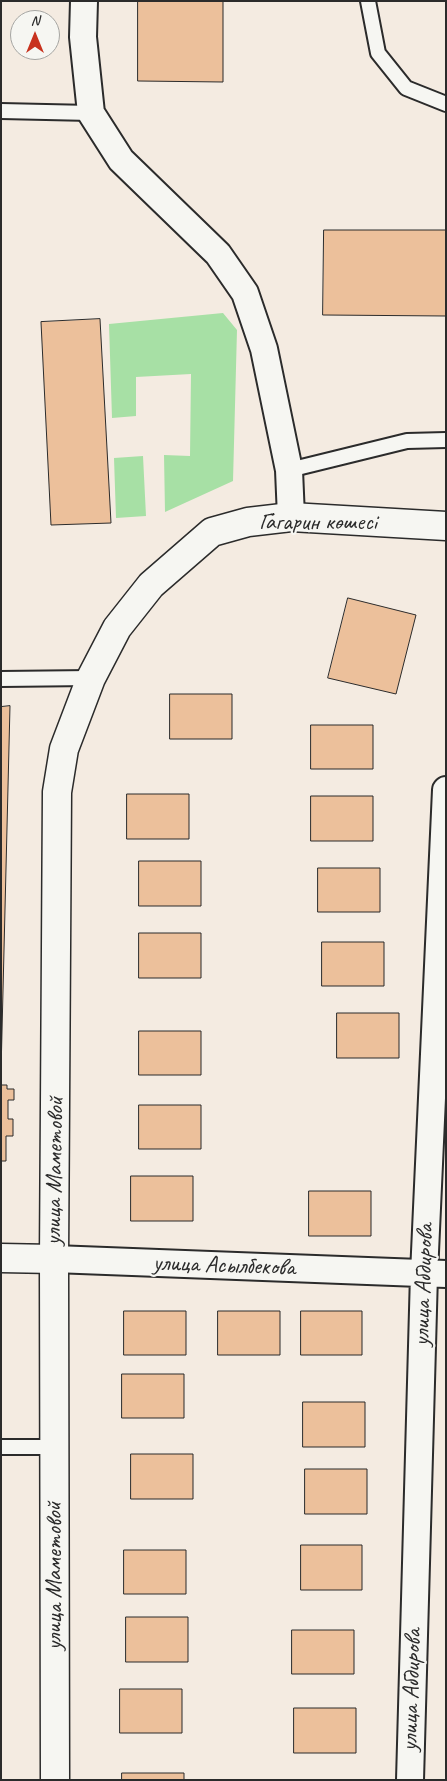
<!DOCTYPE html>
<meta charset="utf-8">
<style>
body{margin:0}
#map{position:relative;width:447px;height:1781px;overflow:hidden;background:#f4ebe1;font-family:Caveat,sans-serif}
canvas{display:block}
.frame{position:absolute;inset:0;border:2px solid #2b2b2b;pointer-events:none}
.north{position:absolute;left:10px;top:10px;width:50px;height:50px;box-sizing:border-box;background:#f6f6f2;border:1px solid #a5a5a2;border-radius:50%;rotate:0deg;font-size:14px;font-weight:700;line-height:20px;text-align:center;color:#2b2b2b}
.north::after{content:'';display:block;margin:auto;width:18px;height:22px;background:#c8321e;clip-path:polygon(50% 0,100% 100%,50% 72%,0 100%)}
</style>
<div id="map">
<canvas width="447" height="1781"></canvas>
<div class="frame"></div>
<div class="north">N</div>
</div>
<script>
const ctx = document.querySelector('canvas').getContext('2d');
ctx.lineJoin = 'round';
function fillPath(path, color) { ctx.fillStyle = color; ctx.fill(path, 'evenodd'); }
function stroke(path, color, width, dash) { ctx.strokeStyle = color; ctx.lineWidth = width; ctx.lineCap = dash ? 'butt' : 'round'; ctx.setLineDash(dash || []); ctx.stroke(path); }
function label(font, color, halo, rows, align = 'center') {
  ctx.font = font + ' Caveat,sans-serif'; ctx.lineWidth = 4.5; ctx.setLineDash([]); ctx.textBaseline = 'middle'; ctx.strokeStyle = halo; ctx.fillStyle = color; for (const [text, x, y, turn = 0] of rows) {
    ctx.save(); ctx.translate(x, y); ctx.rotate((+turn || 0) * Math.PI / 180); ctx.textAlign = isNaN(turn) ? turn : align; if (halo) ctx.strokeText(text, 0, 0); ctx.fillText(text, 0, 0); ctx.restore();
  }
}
fillPath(new Path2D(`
 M223,313L237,330L233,481L165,512L164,455L190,456L191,374L136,377V416L112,418L109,324Z
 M143,456L146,516L116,518L114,458Z`), '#a7e0a5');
const building = new Path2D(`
 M138,1H223V82L138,81Z
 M324,230H446V316L323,315Z
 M100,319L111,523L51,525L41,322Z
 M348,598L416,615L396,694L328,678Z
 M170,694H232V739H170Z
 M10,706L1,1072V707Z
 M311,725H373V769H311Z
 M127,794H189V839H127Z
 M311,796H373V841H311Z
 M139,861H201V906H139Z
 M318,868H380V912H318Z
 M139,933H201V978H139Z
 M322,942H384V986H322Z
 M337,1013H399V1058H337Z
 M139,1031H201V1075H139Z
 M1,1085H7V1089H14V1100H8V1119H13V1136H6V1161H1Z
 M139,1105H201V1149H139Z
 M131,1176H193V1221H131Z
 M309,1191H371V1236H309Z
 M124,1311H186V1355H124Z
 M218,1311H280V1355H218Z
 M301,1311H362V1355H301Z
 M122,1374H184V1418H122Z
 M303,1402H365V1447H303Z
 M131,1454H193V1499H131Z
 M305,1469H367V1514H305Z
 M301,1545H362V1590H301Z
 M124,1550H186V1594H124Z
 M126,1617H188V1662H126Z
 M292,1630H354V1674H292Z
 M120,1689H182V1733H120Z
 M294,1708H356V1753H294Z
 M122,1773H184V1780H122Z`);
fillPath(building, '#ecc09b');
stroke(building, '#2b2b2b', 1);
const service = new Path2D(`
 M368,1L378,53L406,88L446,104
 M1,111L91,113
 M289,470L407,441L446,440
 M1,679L91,678
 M1,1447H54`);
const minor = new Path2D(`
 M84,1L83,37L91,113L121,160L218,254L245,293L264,349L289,470L291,517
 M54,1259L446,1274
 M410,1780L424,1274L446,790`);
const tertiary = new Path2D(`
 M1,1258L54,1259
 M55,1780L54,1259L57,792L64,749L91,678L117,628L151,585L212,532L248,522L291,517L446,526`);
stroke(service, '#2b2b2b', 18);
stroke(minor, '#2b2b2b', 30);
stroke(tertiary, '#2b2b2b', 31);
stroke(service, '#f6f6f2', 14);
stroke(minor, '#f6f6f2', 26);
stroke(tertiary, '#f6f6f2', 28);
label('24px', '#2b2b2b', '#f6f6f2', [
 ["Гагарин көшесі",318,523],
 ["улица Маметовой",55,1171,-89],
 ["улица Асылбекова",224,1266,2],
 ["улица Абдирова",424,1285,-88],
 ["улица Маметовой",55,1576,-90],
 ["улица Абдирова",412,1690,-88]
]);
</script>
